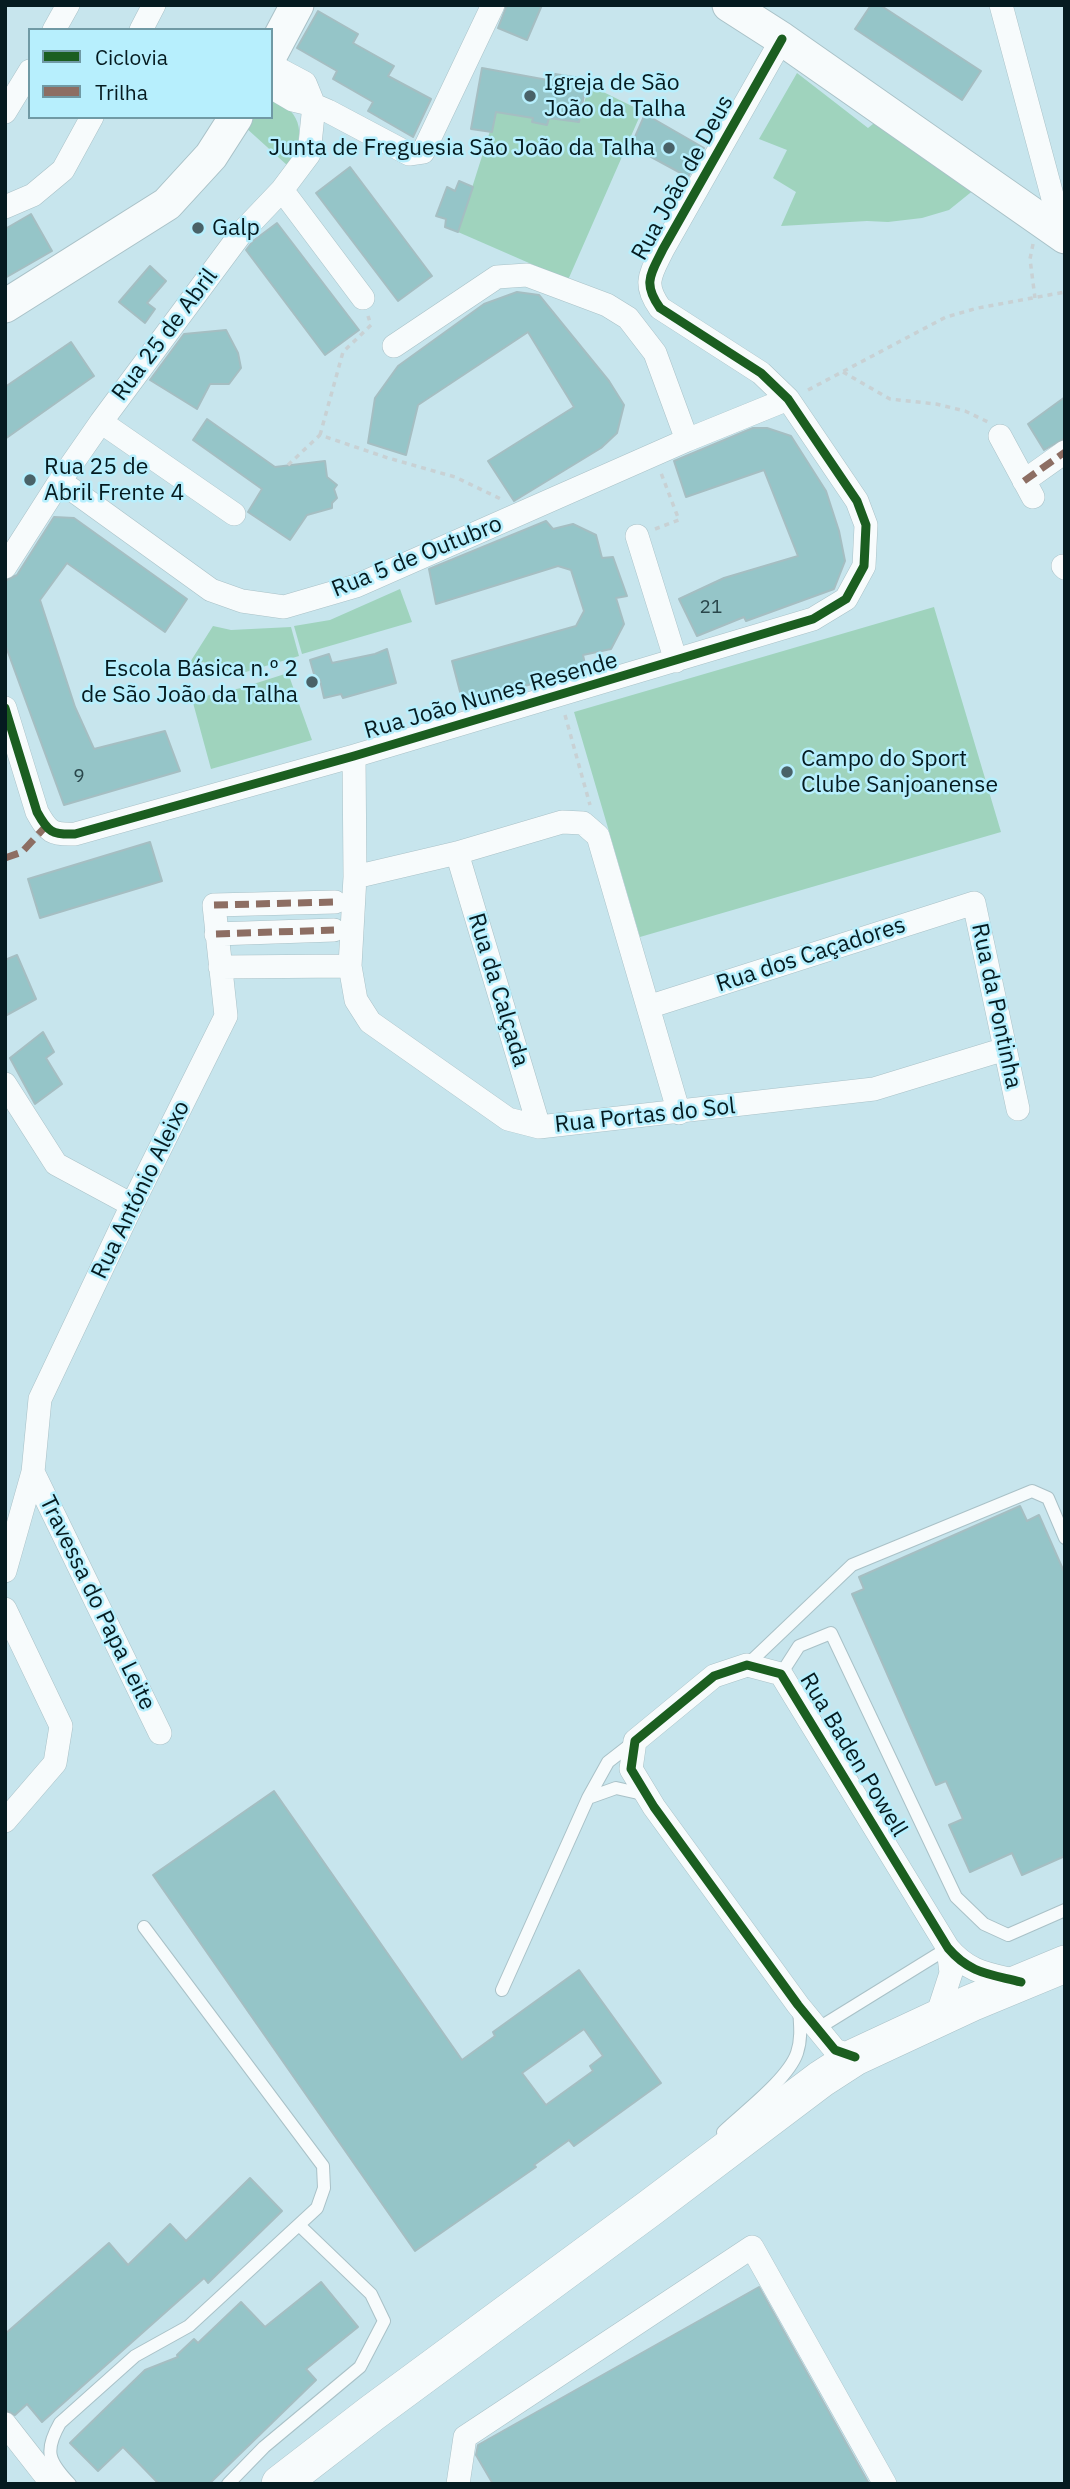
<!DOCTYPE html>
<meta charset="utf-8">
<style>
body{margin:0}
#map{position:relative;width:1070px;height:2489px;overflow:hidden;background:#c7e5ed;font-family:"IBM Plex Sans",sans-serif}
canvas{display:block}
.frame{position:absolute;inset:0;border:7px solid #051b20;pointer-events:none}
.legend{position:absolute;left:28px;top:28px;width:245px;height:91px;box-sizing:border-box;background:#b7effd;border:2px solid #709aa5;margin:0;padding:9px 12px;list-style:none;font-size:21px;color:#051b20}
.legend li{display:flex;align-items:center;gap:14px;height:35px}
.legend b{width:35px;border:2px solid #709aa5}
</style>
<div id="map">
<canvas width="1070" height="2489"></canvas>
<div class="frame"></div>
<ul class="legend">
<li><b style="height:9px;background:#1b5e20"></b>Ciclovia</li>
<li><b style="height:9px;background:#8d6e63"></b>Trilha</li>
</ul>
</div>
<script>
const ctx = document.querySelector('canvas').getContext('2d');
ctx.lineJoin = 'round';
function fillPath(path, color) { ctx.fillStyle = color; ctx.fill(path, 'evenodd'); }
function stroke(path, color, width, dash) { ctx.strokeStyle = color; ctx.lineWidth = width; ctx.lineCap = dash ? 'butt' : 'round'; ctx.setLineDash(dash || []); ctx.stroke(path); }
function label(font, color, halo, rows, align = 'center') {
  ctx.font = font + ' "IBM Plex Sans",sans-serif'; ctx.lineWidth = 5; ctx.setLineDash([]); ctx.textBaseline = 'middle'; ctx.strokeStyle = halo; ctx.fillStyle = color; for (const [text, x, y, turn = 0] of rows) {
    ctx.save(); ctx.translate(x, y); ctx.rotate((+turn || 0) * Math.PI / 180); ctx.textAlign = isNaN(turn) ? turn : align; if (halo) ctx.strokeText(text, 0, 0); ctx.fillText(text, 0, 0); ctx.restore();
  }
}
fillPath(new Path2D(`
 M797,73L868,128L878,120L975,189L949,210L922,218L888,222L867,221L781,226L796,192L773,178L787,150L759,139Z
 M589,85L642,111L568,280L458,232L496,112L579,122Z
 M271,97C305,114 305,136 288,166L245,127L250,117H271Z
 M400,589L412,622L302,654L294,626L330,620Z
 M934,607L1001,832L640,937L574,712Z
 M213,626L231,630L291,627L299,656L239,674L203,662L187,667Z
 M288,673L312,740L211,769L192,699L241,688Z`), '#9fd3bd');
const building = new Path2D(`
 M507,5H542L527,40L498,28Z
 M871,5H880L981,71L962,100L855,29Z
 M318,11L358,34L353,43L394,66L388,76L431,99L413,137L368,111L373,102L333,79L337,71L297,48Z
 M482,68L553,81L555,74L587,79L579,122L549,118L547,125L532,122L533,118L496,112L492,132L471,129Z
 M645,114L704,148L688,177L631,146Z
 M350,167L432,276L398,301L316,193Z
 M459,181L473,187L458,232L445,227L446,219L436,216L447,187L455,191Z
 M31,214L52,251L5,278V229Z
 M277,223L359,330L325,355L246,250L253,241Z
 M150,266L166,281L147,303L155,309L145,323L119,302Z
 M517,292L539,295L609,381L624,405L617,433L601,448L514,501L488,461L574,407L528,332L418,405L406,455L368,443L375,398L398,366L484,304Z
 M226,330L238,353L241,368L229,384H210L197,409L150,380L184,334Z
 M71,342L94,376L5,439V387Z
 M1065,397V438L1044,450L1028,424Z
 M207,419L275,467L325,461L327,477L337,485L334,489L337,498L332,503V508L307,515L290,540L248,512L262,489L193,440Z
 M753,428H767L791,436L826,491L839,531L845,561L834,589L746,621L744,617L697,636L679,599L724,578L798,556L764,470L686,497L674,461Z
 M54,517L74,518L187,599L165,632L67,563L40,600L75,707L94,749L165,731L180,771L64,805L5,644V581L17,575Z
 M546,521L553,529L573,524L596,535L602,558L613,557L627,596L616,598L624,624L611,649L583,655L586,669L463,703L452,661L576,626L584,611L571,570L558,566L436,604L429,569Z
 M387,649L396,683L343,698L341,694L324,698L320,680L316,681L310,660L329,654L332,663L375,654Z
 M150,842L162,881L40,918L28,879Z
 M17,955L36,999L5,1016V960Z
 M43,1032L54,1052L46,1058L62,1084L35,1104L10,1058Z
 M1020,1506L1027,1521L1039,1515L1065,1574V1856L1022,1875L1012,1853L970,1872L949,1825L963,1819L946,1781L936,1785L852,1594L864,1589L859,1577Z
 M274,1791L462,2060L495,2036L493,2032L579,1970L661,2083L574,2146L569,2140L534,2165L536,2167L415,2251L153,1875ZM584,2029L603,2056L590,2066L593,2071L546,2105L522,2073Z
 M250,2178L282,2211L208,2283L204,2278L42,2422L27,2404L15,2415L5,2410V2334L109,2243L128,2265L170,2224L186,2241Z
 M321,2282L358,2327L306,2369L316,2380L209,2484H159L123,2447L98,2471L70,2443L145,2370L178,2357L177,2355L194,2339L198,2343L241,2302L265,2327Z
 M759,2287L869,2484H493L476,2455L478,2445Z`);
fillPath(building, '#95c5c8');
stroke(building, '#a5bec2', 2);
const lane = new Path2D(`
 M747,1665L852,1565L1032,1491L1048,1498L1065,1538
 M781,1674L799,1646L831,1633L956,1897L984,1924L1008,1935L1065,1910
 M588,1798L608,1762L635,1741
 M502,1990L588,1798L616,1788L647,1795
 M817,2029L948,1948
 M723,2132C744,2112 788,2079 797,2053C802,2038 800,2024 799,2009
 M70,2484C48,2461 44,2451 60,2423L135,2356L189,2326L317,2208L324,2188L323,2166L144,1927
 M228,2484L264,2447L360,2367L384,2321L371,2294L299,2225`);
const street = new Path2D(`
 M1001,5L1063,236
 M54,30L68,5
 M141,30L154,5
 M271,87L293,100L314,105L328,111L409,154L423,152L493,5
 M5,112L30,71
 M282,190L363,298
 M5,207L33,195L63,170L92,117
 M394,346L497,277L527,275L607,305L628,318L655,353L687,440
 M101,422L234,514
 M1000,436L1033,497
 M60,481L211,590L242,601L284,607L356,586L687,440L788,399
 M1024,481L1065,452
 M637,536L676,661
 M1063,566L1065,568
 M5,567L60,481L101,422L242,232L282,190L309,154L314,105L305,83L271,65
 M5,708L37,812C48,832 52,835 75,834L354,756L813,619L846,599L864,566L866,525L857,501L788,399L761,373L660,308C642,283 651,274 663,249L782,39
 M354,756L355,877L350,966L356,1000L370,1022L508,1119L539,1127L874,1089L1005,1049
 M457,853L539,1127
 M355,877L457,853L562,822L583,823L598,836L679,1113
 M216,934L334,930
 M220,967L350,966
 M648,1007L974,903L1018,1109
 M5,1084L56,1164L132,1205
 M33,1472L160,1733
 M5,1571L33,1472L40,1399L132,1205L226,1016L214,905L335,902
 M5,1609L61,1726L55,1763L5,1821
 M936,2019L951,1973L948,1948
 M855,2057L835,2050L798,2005L654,1807L631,1769L635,1741L714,1676L747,1665L781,1674L948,1948C970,1974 990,1974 1021,1982
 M5,2424L52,2484
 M458,2484L465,2437L752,2247L885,2484`);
const secondary = new Path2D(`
 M729,5L782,39L1065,237
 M271,54L297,5
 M5,306L167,204L211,156L236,117`);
const primary = new Path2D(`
 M280,2484L372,2413L650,2208L821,2079L855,2057L971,2003L1065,1964`);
stroke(lane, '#a9c1c7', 14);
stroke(street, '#a9c1c7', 24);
stroke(secondary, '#a9c1c7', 35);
stroke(primary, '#a9c1c7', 38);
stroke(new Path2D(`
 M1033,244L1030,259L1035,298
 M843,372L890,399L936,404L965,411L988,422
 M808,390L946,317L978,308L1065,292
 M320,435L343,352L371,325L368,316
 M288,465L320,435L388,458L455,477L503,500
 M655,529L679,520L661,473
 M565,715L590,805`), '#c8d1d4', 3.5, [5, 5]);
stroke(lane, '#f7fbfc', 12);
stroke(street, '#f7fbfc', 23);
stroke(secondary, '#f7fbfc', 33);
stroke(primary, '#f7fbfc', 37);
stroke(new Path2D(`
 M1024,481L1065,452
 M5,858L22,852L45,827
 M214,905L335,902
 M216,934L334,930`), '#8d6e63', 7, [14, 7]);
stroke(new Path2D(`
 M5,708L37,812C48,832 52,835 75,834L354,756L813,619L846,599L864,566L866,525L857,501L788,399L761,373L660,308C642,283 651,274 663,249L782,39
 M855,2057L835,2050L798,2005L654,1807L631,1769L635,1741L714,1676L747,1665L781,1674L948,1948C970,1974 990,1974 1021,1982`), '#1b5e20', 9);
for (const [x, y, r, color] of [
 [530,96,7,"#496268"],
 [669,148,7,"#496268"],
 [198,228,7,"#496268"],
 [30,480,7,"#496268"],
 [312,682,7,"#496268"],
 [787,772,7,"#496268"]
]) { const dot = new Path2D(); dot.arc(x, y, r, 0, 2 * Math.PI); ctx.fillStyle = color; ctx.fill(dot); stroke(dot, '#b7effd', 2.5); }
label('19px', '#29464a', null, [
 ["21",711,608],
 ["9",79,777]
]);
label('23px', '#051b20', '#b7effd', [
 ["Igreja de São",544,83],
 ["João da Talha",544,109],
 ["Junta de Freguesia São João da Talha",655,148,"right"],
 ["Galp",212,228],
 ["Rua 25 de",44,467],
 ["Abril Frente 4",44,493],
 ["Escola Básica n.º 2",298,669,"right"],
 ["de São João da Talha",298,695,"right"],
 ["Campo do Sport",801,759],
 ["Clube Sanjoanense",801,785]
], 'left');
label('23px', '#051b20', '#b7effd', [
 ["Rua João de Deus",683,178,-61],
 ["Rua 25 de Abril",165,335,-53],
 ["Rua 5 de Outubro",417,557,-22],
 ["Rua João Nunes Resende",491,696,-16],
 ["Rua dos Caçadores",811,955,-18],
 ["Rua da Calçada",498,990,73],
 ["Rua da Pontinha",996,1006,78],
 ["Rua Portas do Sol",645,1116,-6],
 ["Rua António Aleixo",141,1190,-64],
 ["Travessa do Papa Leite",97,1603,64],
 ["Rua Baden Powell",853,1755,59]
]);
</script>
